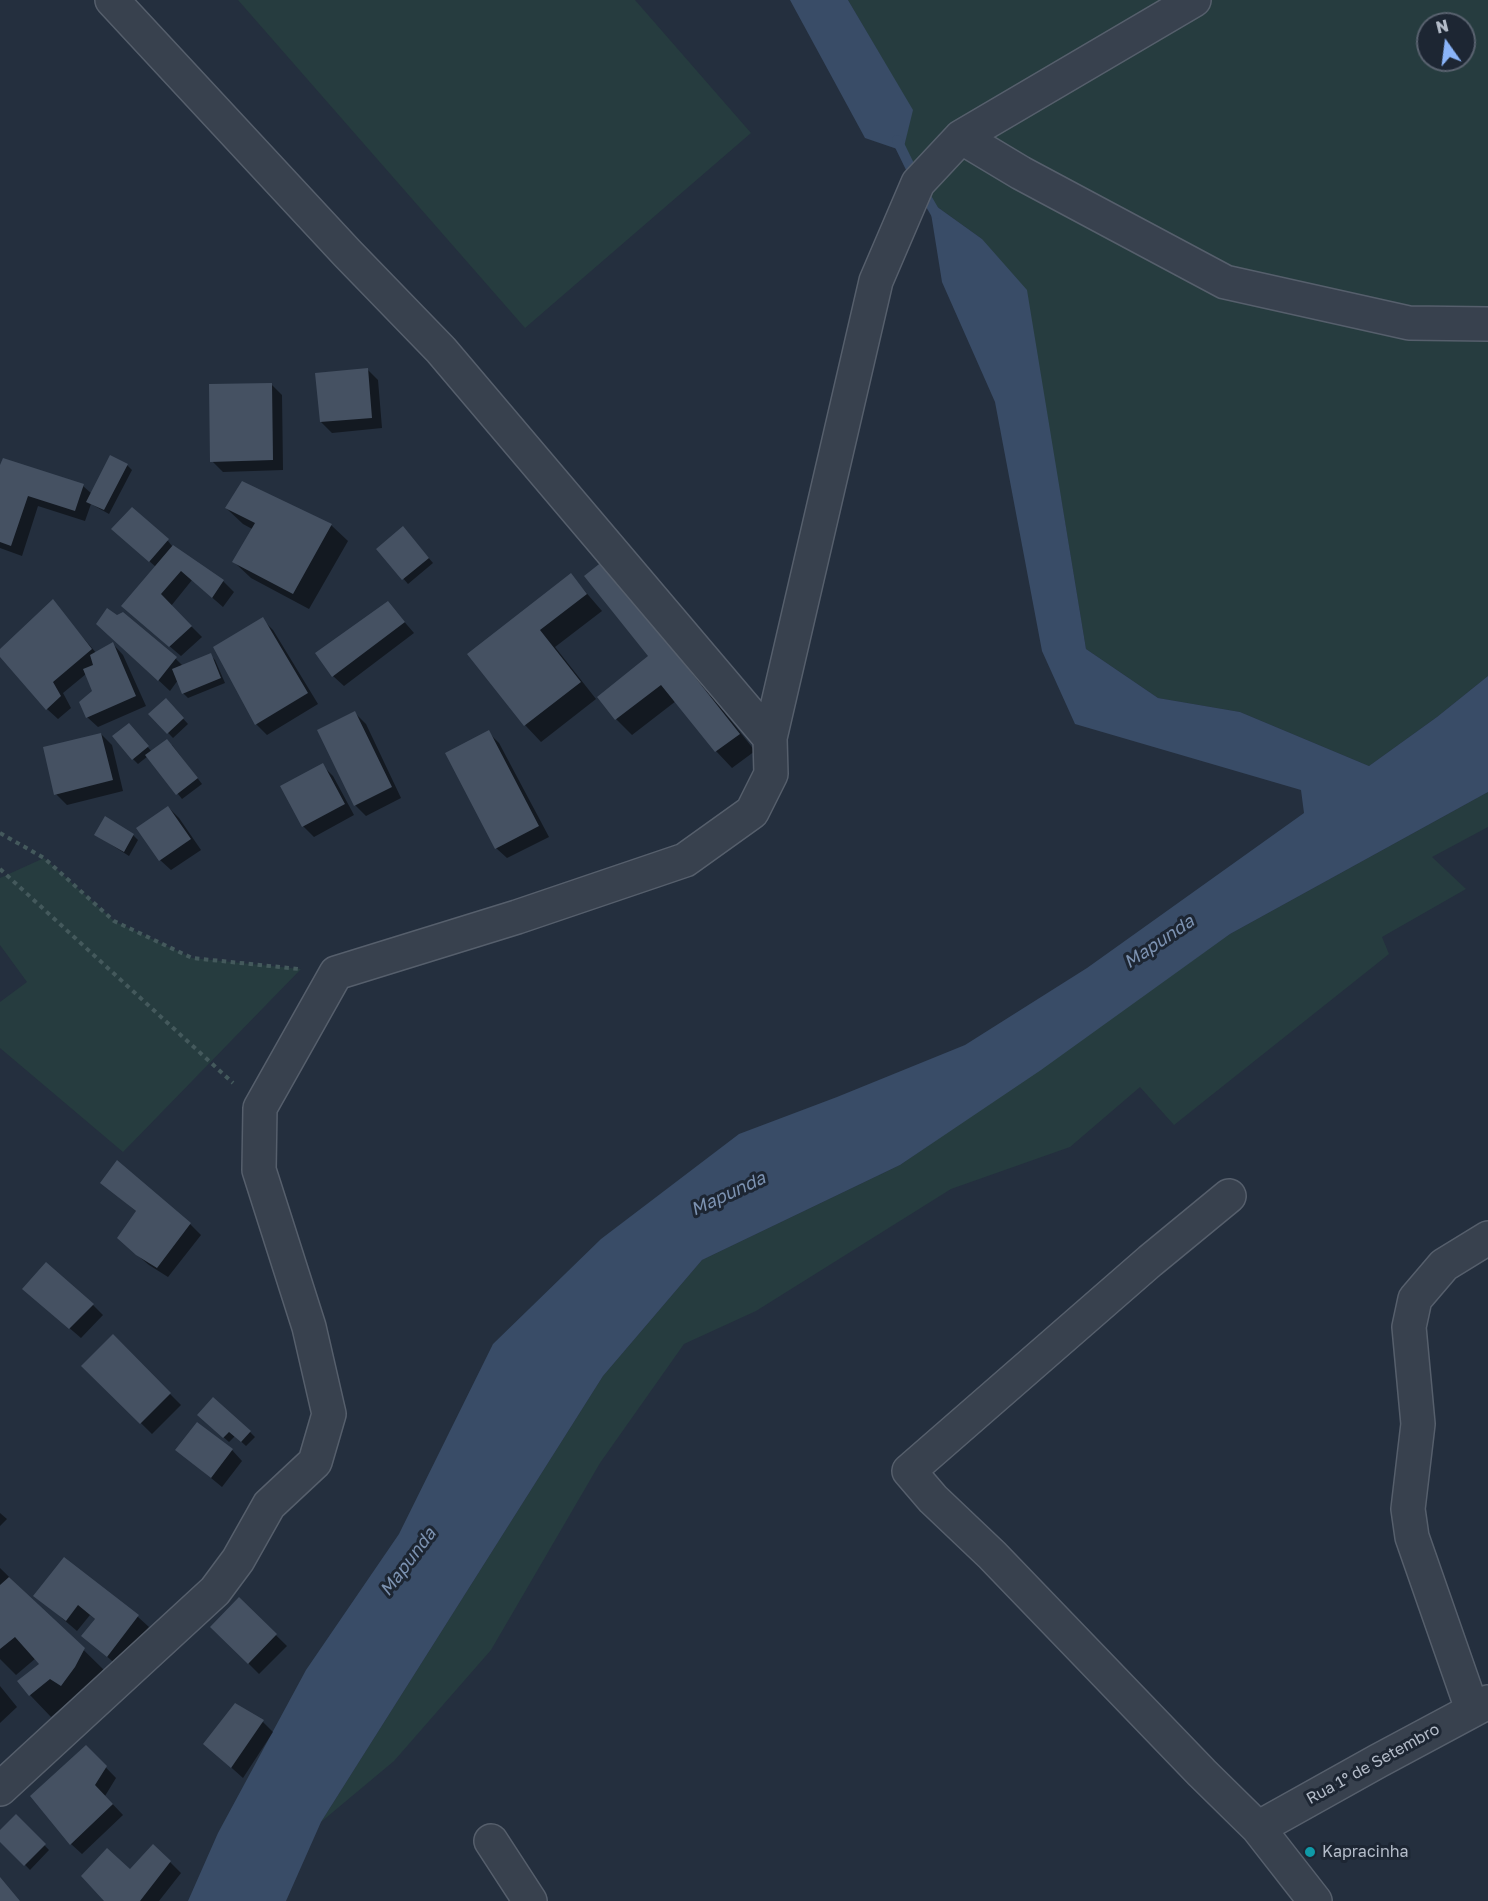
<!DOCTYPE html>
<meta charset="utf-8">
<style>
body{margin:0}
#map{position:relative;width:1488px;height:1901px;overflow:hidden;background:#242f3e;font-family:"Golos Text",sans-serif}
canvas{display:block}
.north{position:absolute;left:1416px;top:12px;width:60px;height:60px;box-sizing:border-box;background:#1d2633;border:2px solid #59626f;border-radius:50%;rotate:346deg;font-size:16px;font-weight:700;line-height:24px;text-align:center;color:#b4bcc9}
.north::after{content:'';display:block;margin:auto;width:21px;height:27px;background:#8ab4f8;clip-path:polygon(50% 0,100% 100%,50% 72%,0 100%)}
</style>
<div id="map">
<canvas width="1488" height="1901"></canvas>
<div class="north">N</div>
</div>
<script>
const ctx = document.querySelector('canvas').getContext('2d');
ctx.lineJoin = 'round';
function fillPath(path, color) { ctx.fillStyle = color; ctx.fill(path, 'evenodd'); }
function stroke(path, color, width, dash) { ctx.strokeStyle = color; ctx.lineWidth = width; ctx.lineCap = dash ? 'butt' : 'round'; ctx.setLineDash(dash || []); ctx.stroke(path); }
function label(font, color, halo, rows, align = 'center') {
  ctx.font = font + ' "Golos Text",sans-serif'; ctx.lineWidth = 6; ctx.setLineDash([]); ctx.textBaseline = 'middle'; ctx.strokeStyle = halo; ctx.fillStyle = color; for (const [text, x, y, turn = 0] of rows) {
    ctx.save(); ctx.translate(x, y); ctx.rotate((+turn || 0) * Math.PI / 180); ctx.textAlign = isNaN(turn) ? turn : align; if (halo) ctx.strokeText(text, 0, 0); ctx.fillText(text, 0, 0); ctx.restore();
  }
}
fillPath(new Path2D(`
 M238,0H635L751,133L525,328Z
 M848,0H1488V676L1437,717L1369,766L1240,712L1158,698L1086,649L1061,498L982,239L929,201L918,183L903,151L912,110ZM1428,24H1464V60H1428Z
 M1488,792V827L1432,857L1466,889L1382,937L1389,954L1174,1125L1140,1087L1070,1147L951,1189L756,1311L684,1344L600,1463L491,1650L394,1761L321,1822L603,1376L702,1260L900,1165L1230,934Z
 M44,858L114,921L192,958L301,969L123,1152L0,1048V1002L27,982L0,945V878Z`), '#263c3f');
fillPath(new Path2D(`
 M790,0H848L913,110L903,151L865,138Z
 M929,201L982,239L1027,290L1086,649L1158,698L1240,712L1369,766L1437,717L1488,676V792L1230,934L1041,1070L900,1165L702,1260L603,1376L321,1822L286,1901H188L218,1833L306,1670L399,1534L493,1344L601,1239L739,1134L837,1097L965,1045L1087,968L1304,813L1301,790L1075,724L1042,651L995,402L942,282Z`), '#394c67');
fillPath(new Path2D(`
 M367,369L378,380L382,428L332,433L321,422Z
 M271,384L282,395L283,470L223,472L212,461Z
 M127,465L132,470L109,514L91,504L85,521L38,506L22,556L0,548V470L83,486L92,494Z
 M242,483L331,525L348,541L309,609L251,578L234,562L254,530L243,524L226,508Z
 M407,533L433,563L408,584L378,549Z
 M118,534L168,541L172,546L223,581L234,592L223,607L192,580L171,606L202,637L181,656L134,616L156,567Z
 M571,575L602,611L555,647L596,699L541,742L525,725L469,654Z
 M619,579L755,751L732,768L716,751L676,701L632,735L616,719L599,697L650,656Z
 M53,602L97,654L113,644L123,655L146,706L98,727L87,717L93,691L86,674L63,693L71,708L58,719L47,709L0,655V651Z
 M388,603L414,633L344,686L333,676Z
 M262,619L273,630L318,704L267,735L256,724Z
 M109,634L176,659L183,666L210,655L215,660L225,683L188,698L183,693L178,680L170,691Z
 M166,700L188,724L173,738L150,714Z
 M355,713L366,724L401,798L366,816L355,805Z
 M133,730L152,752L172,745L202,784L182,799L148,756L138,764L133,759Z
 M488,732L499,743L549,837L507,858L496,848Z
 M101,734L112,745L123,791L67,805L56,794Z
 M322,765L333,776L354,815L314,837L303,826Z
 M168,807L179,818L201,850L171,870L160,860Z
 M96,835H133L138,840L129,856Z
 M102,1183L190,1224L201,1235L168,1277L149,1265L130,1249L137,1212Z
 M24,1289L93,1305L103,1315L81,1338Z
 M113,1337L181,1405L152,1434L83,1366Z
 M204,1420L250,1432L255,1437L246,1446L235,1436L229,1442Z
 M177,1450H232L242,1461L222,1487Z
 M0,1513L7,1519L0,1526Z
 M64,1559L138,1617L149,1627L118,1666L83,1636L96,1620L90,1615L77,1631L35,1595Z
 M0,1568L105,1671L82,1706L72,1699L51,1717L30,1695L20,1682L41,1664L36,1658L16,1675L0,1659Z
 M239,1599L287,1646L259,1674L212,1627Z
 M0,1686L17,1707L0,1723Z
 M263,1722L273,1732L243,1778L205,1744Z
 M86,1747L116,1778L105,1796L123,1815L82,1854L71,1844Z
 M16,1816L49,1850L30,1870L0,1839V1832Z
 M170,1862L181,1873L159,1901H106L130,1871Z`), '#0007');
stroke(new Path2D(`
 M897,140L918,183L936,214`), '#394c67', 10);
fillPath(new Path2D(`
 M368,368L372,418L320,422L315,373Z
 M272,383L273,460L210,462L209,384Z
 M110,455L128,464L104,510L86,502Z
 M3,458L84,484L75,511L28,496L11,546L0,542V465Z
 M242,481L332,524L293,594L232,562L255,523L225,508Z
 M132,507L169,539L149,562L111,529Z
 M403,526L429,558L402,580L376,549Z
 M173,545L224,580L212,598L181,571L161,594L192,626L169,647L121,606Z
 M603,561L740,734L715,752L661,685L615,720L597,697L648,656L584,576Z
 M571,573L587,594L540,630L581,682L524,726L467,654Z
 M53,599L92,649L53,682L61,696L46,710L0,657V649Z
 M388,601L405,622L332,677L315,653Z
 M107,608L117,615L123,612L177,657L158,681L96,624Z
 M263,617L308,693L255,725L213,647Z
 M113,642L136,696L86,718L79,702L92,691L83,669L93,665L90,655Z
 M211,653L221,678L182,694L172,669Z
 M166,698L184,718L167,734L148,714Z
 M355,711L392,787L354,806L317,730Z
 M129,723L149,746L132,760L112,736Z
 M489,730L539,826L495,849L445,753Z
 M101,733L113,780L54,795L43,747Z
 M167,739L198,778L176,795L145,755Z
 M323,763L345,804L302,827L280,786Z
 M168,806L191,839L159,861L136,828Z
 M105,816L134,834L124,852L94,835Z
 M117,1160L191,1223L157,1268L136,1255L117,1238L136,1211L100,1183Z
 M46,1262L94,1304L69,1329L22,1289Z
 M113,1334L171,1393L140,1424L81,1366Z
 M213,1397L251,1431L241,1442L229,1432L223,1438L197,1415Z
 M197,1422L233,1449L211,1478L175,1450Z
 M64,1557L139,1615L107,1657L81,1636L95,1619L78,1605L66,1621L33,1596Z
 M9,1577L85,1648L75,1667L61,1686L50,1679L29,1696L17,1681L39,1664L15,1637L0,1649V1585Z
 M239,1597L277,1634L248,1664L210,1627Z
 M235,1703L264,1720L231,1768L203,1744Z
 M86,1745L107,1766L95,1785L113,1804L70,1845L30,1796Z
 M16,1814L46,1844L24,1866L0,1842V1830Z
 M153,1844L171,1861L140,1901H104L81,1876L107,1848L130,1869Z
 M0,1877L20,1901H0Z`), '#455162');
const minor = new Path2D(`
 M961,137L1021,173L1225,282L1409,323L1488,324
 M770,738L876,281L918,183L961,137L1194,0
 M1229,1196L1150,1261L909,1471L933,1499L992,1555L1202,1773L1258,1828L1315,1901
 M1472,1709L1412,1537L1408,1509L1418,1424L1409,1327L1415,1299L1444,1265L1488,1238
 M0,1789L215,1591L238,1560L269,1505L315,1462L329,1414L309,1327L259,1170L260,1108L336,973L517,917L685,860L752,812L771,774L770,738L441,350L347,253L112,0
 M1258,1828L1378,1761L1488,1702
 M491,1841L530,1901`);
stroke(minor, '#565f6c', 36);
stroke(new Path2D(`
 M0,833L44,858L114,921L192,958L299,969
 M0,869L233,1083`), '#44595c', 4, [4.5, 4.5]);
stroke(minor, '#38414e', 33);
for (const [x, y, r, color] of [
 [1310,1852,6,"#0f9aa8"]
]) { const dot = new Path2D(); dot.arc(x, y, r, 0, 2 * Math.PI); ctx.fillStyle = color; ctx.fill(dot); stroke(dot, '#1d2633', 2); }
label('16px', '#b4bcc9', '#1d2633', [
 ["Rua 1º de Setembro",1373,1764,-29]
]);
label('16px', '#b4bcc9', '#1d2633', [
 ["Kapracinha",1322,1852]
], 'left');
label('italic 18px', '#7c92b1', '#1d2633', [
 ["Mapunda",1159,942,-34],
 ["Mapunda",728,1194,-25],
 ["Mapunda",408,1562,-53]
]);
</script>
